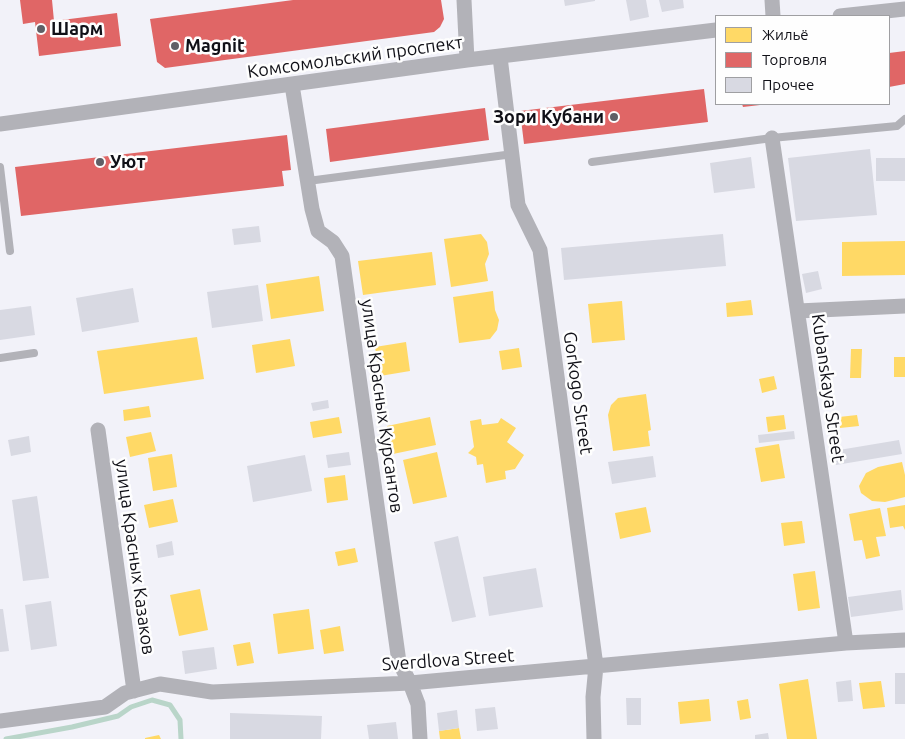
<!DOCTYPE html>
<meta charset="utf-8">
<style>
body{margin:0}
#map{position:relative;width:905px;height:739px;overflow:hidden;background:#f2f2f9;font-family:Ubuntu,sans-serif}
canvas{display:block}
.legend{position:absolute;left:715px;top:15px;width:175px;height:90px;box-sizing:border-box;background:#fefefe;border:1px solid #9f9fa2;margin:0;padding:6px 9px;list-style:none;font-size:15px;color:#101017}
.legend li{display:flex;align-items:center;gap:10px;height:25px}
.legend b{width:25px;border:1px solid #9f9fa2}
</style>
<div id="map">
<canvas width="905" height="739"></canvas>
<ul class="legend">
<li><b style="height:14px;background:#ffd966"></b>Жильё</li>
<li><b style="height:14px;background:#e06666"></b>Торговля</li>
<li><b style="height:14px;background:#d8d9e2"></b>Прочее</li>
</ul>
</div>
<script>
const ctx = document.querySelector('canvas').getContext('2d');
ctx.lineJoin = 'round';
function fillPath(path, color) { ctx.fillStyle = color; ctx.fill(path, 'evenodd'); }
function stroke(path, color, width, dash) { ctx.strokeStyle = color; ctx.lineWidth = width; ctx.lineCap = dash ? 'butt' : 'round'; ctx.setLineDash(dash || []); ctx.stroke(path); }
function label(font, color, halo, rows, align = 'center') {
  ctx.font = font + ' Ubuntu,sans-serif'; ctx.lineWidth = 5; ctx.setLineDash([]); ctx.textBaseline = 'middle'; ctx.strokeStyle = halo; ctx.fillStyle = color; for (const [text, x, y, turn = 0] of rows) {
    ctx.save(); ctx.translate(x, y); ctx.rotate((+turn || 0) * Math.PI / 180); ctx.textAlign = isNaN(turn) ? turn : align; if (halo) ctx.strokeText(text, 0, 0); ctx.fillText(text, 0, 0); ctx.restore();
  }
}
fillPath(new Path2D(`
 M481,234L487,242L489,254L485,264L488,281L451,287L444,239Z
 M905,241V275L842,276V242Z
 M432,252L436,285L363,295L358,261Z
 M319,276L324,311L271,319L266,284Z
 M493,291L495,310L499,320L497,330L490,339L459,343L453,297Z
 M751,300L753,315L727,317L726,303Z
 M622,301L625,340L592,343L588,304Z
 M197,337L204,379L104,394L97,351Z
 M290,339L295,366L256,373L252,345Z
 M406,342L410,371L380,376L375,347Z
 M519,348L522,367L502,370L499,351Z
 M851,349H862L861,378H850Z
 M894,357H905V377H894Z
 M774,376L777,389L762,393L759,379Z
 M646,394L651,430L648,431L650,446L613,451L608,415L611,405L618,398Z
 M149,406L151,417L124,421L123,410Z
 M784,415L786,429L768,432L766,417Z
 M857,415L859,426L840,428L839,417Z
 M339,417L342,433L313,438L310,422Z
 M430,417L436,445L393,454L387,426Z
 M501,418L516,428L507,442L524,455L515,469L505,471L506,479L486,483L483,464L477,465L476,457L468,453L474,447L470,421L481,419L482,425L498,423Z
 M151,432L156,451L130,457L126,437Z
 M779,444L785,478L761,482L755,448Z
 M437,452L447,497L413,504L403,460Z
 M172,454L177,487L153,491L148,458Z
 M902,462L905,475V497L885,502L872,501L861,493L859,486L866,473L878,467Z
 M345,475L348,500L327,503L324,478Z
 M173,499L178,522L149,528L144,505Z
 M905,505V530L903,526L890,528L887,508Z
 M646,507L651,532L620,539L615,513Z
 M880,508L886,536L876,537L880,556L866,559L862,540L854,541L849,514Z
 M802,521L805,543L784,546L781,523Z
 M355,548L358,562L338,566L335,552Z
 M815,571L820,608L798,611L793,574Z
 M200,589L208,630L179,636L170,595Z
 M309,609L314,649L278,654L273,614Z
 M340,626L344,651L324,654L320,630Z
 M250,642L254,663L237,666L233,645Z
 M808,679L817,739H787L779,684Z
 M881,681L885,707L863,709L859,683Z
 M709,699L711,721L680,724L678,702Z
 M748,699L751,718L740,720L737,701Z
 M459,728L461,739H440L439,731Z
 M159,735L161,739H145V738Z`), '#ffd966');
fillPath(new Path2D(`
 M20,0H52L54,21L117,13L121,46L39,56L35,22L23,24Z
 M293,0H441L444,19L440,27L434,32L165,68L157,62L150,19Z
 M905,51V84L889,87V53Z
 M704,89L708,122L524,144L520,111Z
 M742,104H759L760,105L743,107Z
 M485,108L489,140L330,162L326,129Z
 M287,135L291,170L282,171L284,186L21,216L15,167Z`), '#e06666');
stroke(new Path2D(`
 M6,739L72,727L118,716L131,707L152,700L170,705L180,720L181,739`), '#b9d5c9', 5);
fillPath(new Path2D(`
 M564,0H595V1L565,6Z
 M626,0H646L649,17L630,21Z
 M659,0H683L684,8L662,12Z
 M870,149L877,215L796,221L788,158Z
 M751,157L755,188L714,193L710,163Z
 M876,158H905V181H876Z
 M259,226L261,242L234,245L232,229Z
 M723,234L726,266L564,280L561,248Z
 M818,271L822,289L806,293L802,274Z
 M258,285L263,321L212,328L207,292Z
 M133,288L139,322L82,332L76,298Z
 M31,306L35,335L0,340V310Z
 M328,400L329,408L313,411L311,403Z
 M794,431L795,439L759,443L758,435Z
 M29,436L31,452L11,456L8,440Z
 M899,440L902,454L836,465L833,451Z
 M349,452L351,465L328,468L326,455Z
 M305,455L312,491L253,502L247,466Z
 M653,456L656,477L612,484L608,462Z
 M37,496L49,578L23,581L12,500Z
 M458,536L476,617L452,622L434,542Z
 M172,541L174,555L158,558L156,545Z
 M536,568L543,607L489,616L483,577Z
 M901,590L903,610L851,617L848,597Z
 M51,601L57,646L31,650L25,605Z
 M0,609H3L9,651L0,652Z
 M214,647L217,669L185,674L182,651Z
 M895,673H905V704H895Z
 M851,680L853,701L838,702L836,682Z
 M626,698H641V725H627Z
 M495,707L498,729L477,731L475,709Z
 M457,710L459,728L439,731L437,713Z
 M230,713L322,716L321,739H230Z
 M396,722L398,739H369L367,725Z
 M768,733L769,739H755V735Z`), '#d8d9e2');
stroke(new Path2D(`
 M592,162L772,138L897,126L905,119
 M0,167L10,251
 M308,181L513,154
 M0,358L34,353`), '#b2b2b8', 8);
stroke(new Path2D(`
 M464,0L467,60
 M772,0L773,16
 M840,16L905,9
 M500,57L518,205L540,250L596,666L593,697L594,739
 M292,85L312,209L318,231L333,242L342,256L399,662L410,683L418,704L420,739
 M0,124L467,60L716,30
 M772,138L846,643
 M798,311L905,306
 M98,430L134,691
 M0,721L105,707L125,693L160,684L212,692L410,683L846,643L905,640`), '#b2b2b8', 15);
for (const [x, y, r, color] of [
 [41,29,5,"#5f5f66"],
 [175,46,5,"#5f5f66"],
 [614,117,5,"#5f5f66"],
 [100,162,5,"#5f5f66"]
]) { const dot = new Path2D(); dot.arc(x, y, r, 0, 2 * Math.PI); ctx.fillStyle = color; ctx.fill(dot); stroke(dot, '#fefefe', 2); }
label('bold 18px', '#101017', '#fefefe', [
 ["Шарм",51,29],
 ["Magnit",185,46],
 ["Зори Кубани",604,117,"right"],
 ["Уют",110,162]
], 'left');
label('18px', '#101017', '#fefefe', [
 ["Комсомольский проспект",355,57,-8],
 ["Kubanskaya Street",828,388,82],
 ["Gorkogo Street",578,393,82],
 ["улица Красных Курсантов",382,406,82],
 ["улица Красных Казаков",135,557,82],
 ["Sverdlova Street",448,660,-4]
]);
</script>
